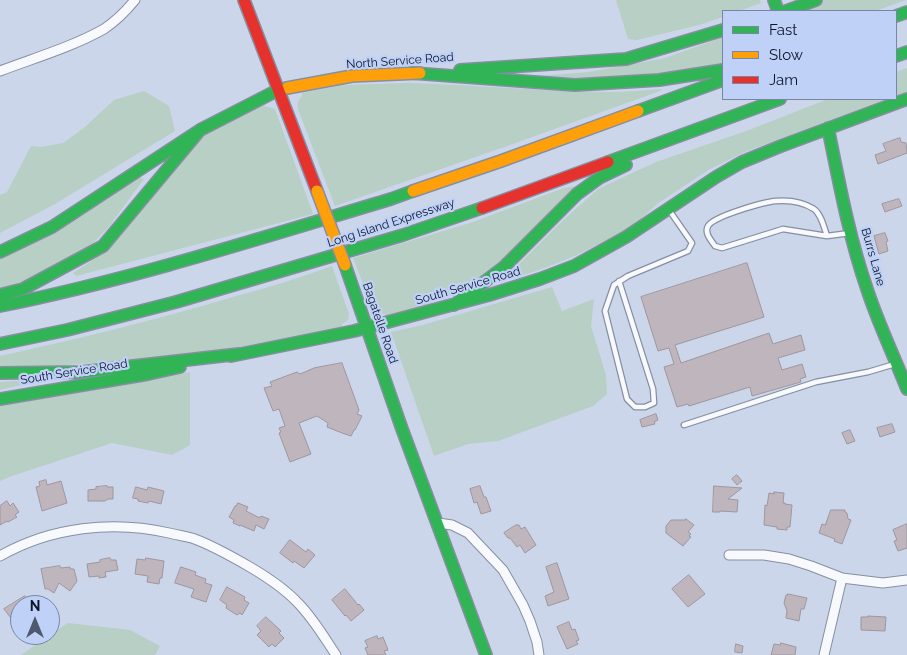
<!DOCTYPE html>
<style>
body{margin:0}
#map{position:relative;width:907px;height:655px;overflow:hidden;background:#ccd6ea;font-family:Raleway,sans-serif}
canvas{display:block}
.legend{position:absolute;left:722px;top:10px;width:175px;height:90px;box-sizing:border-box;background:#bfd1f7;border:1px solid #7786a5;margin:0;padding:6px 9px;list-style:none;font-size:15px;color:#0b152b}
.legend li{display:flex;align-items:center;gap:10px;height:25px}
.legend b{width:25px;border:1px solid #7786a5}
.north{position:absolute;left:10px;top:595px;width:50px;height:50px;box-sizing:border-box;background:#bfd1f7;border:1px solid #7786a5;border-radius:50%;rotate:0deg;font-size:14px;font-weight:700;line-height:20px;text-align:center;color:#0b152b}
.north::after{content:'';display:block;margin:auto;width:18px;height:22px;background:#4f596e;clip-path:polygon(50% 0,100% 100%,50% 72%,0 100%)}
</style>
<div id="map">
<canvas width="907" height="655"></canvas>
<ul class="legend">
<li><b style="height:6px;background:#30b455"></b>Fast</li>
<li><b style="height:6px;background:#ff9f0a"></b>Slow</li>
<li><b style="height:6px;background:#e5322d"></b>Jam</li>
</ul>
<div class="north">N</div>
</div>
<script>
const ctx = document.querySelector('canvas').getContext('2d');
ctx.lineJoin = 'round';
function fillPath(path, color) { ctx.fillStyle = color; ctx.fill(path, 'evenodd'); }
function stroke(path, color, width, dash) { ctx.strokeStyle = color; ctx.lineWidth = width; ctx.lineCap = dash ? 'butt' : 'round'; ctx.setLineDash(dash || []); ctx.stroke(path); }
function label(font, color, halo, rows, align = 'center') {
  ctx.font = font + ' Raleway,sans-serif'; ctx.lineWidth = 4.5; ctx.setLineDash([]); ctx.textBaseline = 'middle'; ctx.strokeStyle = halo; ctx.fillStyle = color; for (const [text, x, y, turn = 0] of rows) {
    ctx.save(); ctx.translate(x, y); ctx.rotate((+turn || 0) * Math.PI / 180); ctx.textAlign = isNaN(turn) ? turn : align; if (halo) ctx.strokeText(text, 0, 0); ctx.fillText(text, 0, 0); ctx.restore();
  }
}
fillPath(new Path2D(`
 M616,0H760L761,3L739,11H723V17L699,25L637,40L628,39Z
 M824,0H906L875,11H793Z
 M723,37V63L633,79L526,77L589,72L665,58Z
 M907,68V92L896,96V72Z
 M409,83C475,85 542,91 608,92C626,92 644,90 662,89L660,91L510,145L335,206L298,109C297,103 298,100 302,96V93L343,85Z
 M144,91L169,106L175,131L55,204L0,233V195L7,192L31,146L41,147L63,143L85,127L114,100Z
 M828,99H887L747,151L710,169L657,204L642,218L622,232L577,255L542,269L511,279L507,276L559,224L598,189L656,162L749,130Z
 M261,105L275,109L313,214L76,276L73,273L90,262L197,138Z
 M138,177L144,179L108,228L84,252L54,270L0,289V259C49,237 93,206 138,177Z
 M577,186L498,265L452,295L402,313L386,316L385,314L377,313L373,310L353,258L470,223L564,188Z
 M332,266L349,314L348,320L342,324V327L264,345L189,356L0,370V356C78,339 156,320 233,297C267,288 299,278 332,266Z
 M552,287L562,311L594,299L591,326L606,375L607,394L593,406L498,441L468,444L434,456L391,332L423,325Z
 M190,372V445L172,455L112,443L9,477L0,481V406Z
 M29,380L30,383L0,390V382Z
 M68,623L130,630L160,646L155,655H21Z`), '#b7cfc4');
const building = new Path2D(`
 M900,138L901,142L906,143L907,153L878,164L875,155L886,151L883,144Z
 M899,199L902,206L885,212L882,204Z
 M885,233L888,241L886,242L888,251L879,254L874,236Z
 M747,263L764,317L675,345L681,363L769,333L773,344L801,335L805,350L778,358L782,370L802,364L806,377L800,379L801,382L752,396L750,387L689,406L688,404L677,407L664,367L674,364L669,348L658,351L641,297Z
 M342,363L359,410L357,414L362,416L355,430H354L351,436L342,433L327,427L328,423L317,416L299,423L311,454L290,462L279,433L281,432L279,428L285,426L279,409L273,411L264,388L272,386L270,382L297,372L300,374L314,368Z
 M656,414L658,420L654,422L655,424L642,427L640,420Z
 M892,424L895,432L880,437L877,428Z
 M850,430L855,441L847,444L842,433Z
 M737,475L742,481L737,485L732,479Z
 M46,480L47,485L61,481L67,503L42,511L36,487L40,486L39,482Z
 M107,486V487H113V499H108L105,501H88V490L96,489V487Z
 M480,486L484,497H486L491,511L481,514L477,502L474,503L470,489Z
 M714,486L742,488L728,499L738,500L737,512L720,511V512H713Z
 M136,487L147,490L148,487L164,491L161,504L149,501L148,503L138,501V499L133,498Z
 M774,492L784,493L783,503H785V504L792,505L790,527H787V530L777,529V527L764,525L765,505L767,506L769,493L774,494Z
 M7,501L10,506L13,503L19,512L15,515L17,517L8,522L7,521L0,525V506Z
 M238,503L248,507L246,511L260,518L261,516L269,519L264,529L256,525L254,531L240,525V526L233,523L234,520L229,517L235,506H236Z
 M831,510H845V512L847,513L848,519L851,520L842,544L834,541L835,539L819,533L822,524L825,525Z
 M686,519L694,525L688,532L691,534L689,536L691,537L683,546L666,533V526L671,520H685Z
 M907,524V548L898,551L894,541L897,540L893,530Z
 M516,525H519L521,529L525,527L536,545L525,553L520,545L517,547L510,538H508L504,533Z
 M290,540L306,552L308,549L315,555L304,568L294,561L293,563L280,553Z
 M110,558L111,560H116L118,570L105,572L106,577L99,578V576L89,577L87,564L100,562V560Z
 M146,558L164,561L162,578H160L159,584L147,582L148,576L135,574L137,559L145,560Z
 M557,563L569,599L548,606L545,596L554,592L546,567Z
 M60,566L61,568L70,567V569H74L77,581L70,591L59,583L54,593L48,589H45L41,569Z
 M181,567L196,572L195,575L206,579L205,583L212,585L206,602L191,597L194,589L175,583Z
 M689,575L705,594L688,607L672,589Z
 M227,587L245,597L244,600L249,603L242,615L240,613L237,615L226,608L227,605L220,600Z
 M345,589L358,605L359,604L364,610L351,621L346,615L345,616L332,600Z
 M788,594L807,598L804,609H801L799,621L786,618L787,611L784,603L786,595H787Z
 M25,596L31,605H20V618L14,622L4,609Z
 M868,616L886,617L885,631L861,630V617H868Z
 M266,617L281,631L279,633L284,638L275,647L272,644L269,647L257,635L261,631L257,626Z
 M569,622L572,630L575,629L579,640L576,641L578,644L567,649L557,627Z
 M377,636L378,639L383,637L388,650L384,651L386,655H368L365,648L368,647L365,641Z
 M781,643L796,647L795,655H771L774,644L780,645Z
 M736,644L743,646L742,653L735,652Z`);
fillPath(building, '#beb5bd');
stroke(building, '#9e969e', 1);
const lane = new Path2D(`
 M827,236C824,227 821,214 814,209C803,202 788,200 776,201C764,202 714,216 708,226C704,233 711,240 715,246L722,248L783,229L827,236L850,233
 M619,281L653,389L654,403L645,407H635L627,399L605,311L614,285L628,276L688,251L692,243L669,210
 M684,425L816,382L868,372L895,364`);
const street = new Path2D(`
 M0,71C34,58 72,47 104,29C116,21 126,11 135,0
 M438,523L452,525L468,533L503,570L523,605L530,621L537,642L539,655
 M729,555H764L789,559L811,566L842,578L883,583L907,580
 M0,556C51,527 113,520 169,533C177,535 184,536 192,538C212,545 231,556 250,567C267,577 284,588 298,603C313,618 324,637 336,655
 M824,655L842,578`);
const fast = new Path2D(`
 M774,0L778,11
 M786,11L816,0
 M896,16L907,12
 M896,56L907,52
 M460,70L626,59L723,30
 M412,73L575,85L659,80L723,70
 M638,111L723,80
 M828,128C839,182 849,237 867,289C878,323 894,356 907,389
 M608,162L780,99
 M0,252L52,227L200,130L278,90L287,88
 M345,265L402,429L486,655
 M0,295L23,289L103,246L200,130
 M454,305L504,267L577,194L599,178L626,165
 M0,306C133,279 261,238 391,199L413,191
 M0,344L67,330L176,302L403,235L482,208
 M231,356L354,331L489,295L540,279L574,266L626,237L716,177L742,162L781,146L907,99
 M0,373L81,372L239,354
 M0,399L148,374L180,367`);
const slow = new Path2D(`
 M287,88L352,76L420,73
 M413,191L501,161L638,111`);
const jam = new Path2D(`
 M244,0L317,191
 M482,208L608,162`);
stroke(lane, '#868fa2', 7);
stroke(street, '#868fa2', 11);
stroke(fast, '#868fa2', 14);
stroke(slow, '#868fa2', 14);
stroke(jam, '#868fa2', 14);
stroke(new Path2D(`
 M386,333L389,334L429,457L428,459
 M441,502L448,511L456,516`), '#cfd3da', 1, [4, 4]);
stroke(lane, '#f7f9fc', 4.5);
stroke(street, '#f7f9fc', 9);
stroke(fast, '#30b455', 11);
stroke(slow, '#ff9f0a', 11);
stroke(jam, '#e5322d', 11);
const slowBridge = new Path2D(`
 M317,191L345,265`);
stroke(slowBridge, '#868fa2', 14, []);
stroke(slowBridge, '#ff9f0a', 11);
label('12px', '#0b152b', '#bfd1f7', [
 ["North Service Road",400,61,-4],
 ["Long Island Expressway",391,223,-18],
 ["Burrs Lane",873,257,74],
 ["South Service Road",468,286,-16],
 ["Bagatelle Road",380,323,71],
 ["South Service Road",74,372,-9]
]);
</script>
